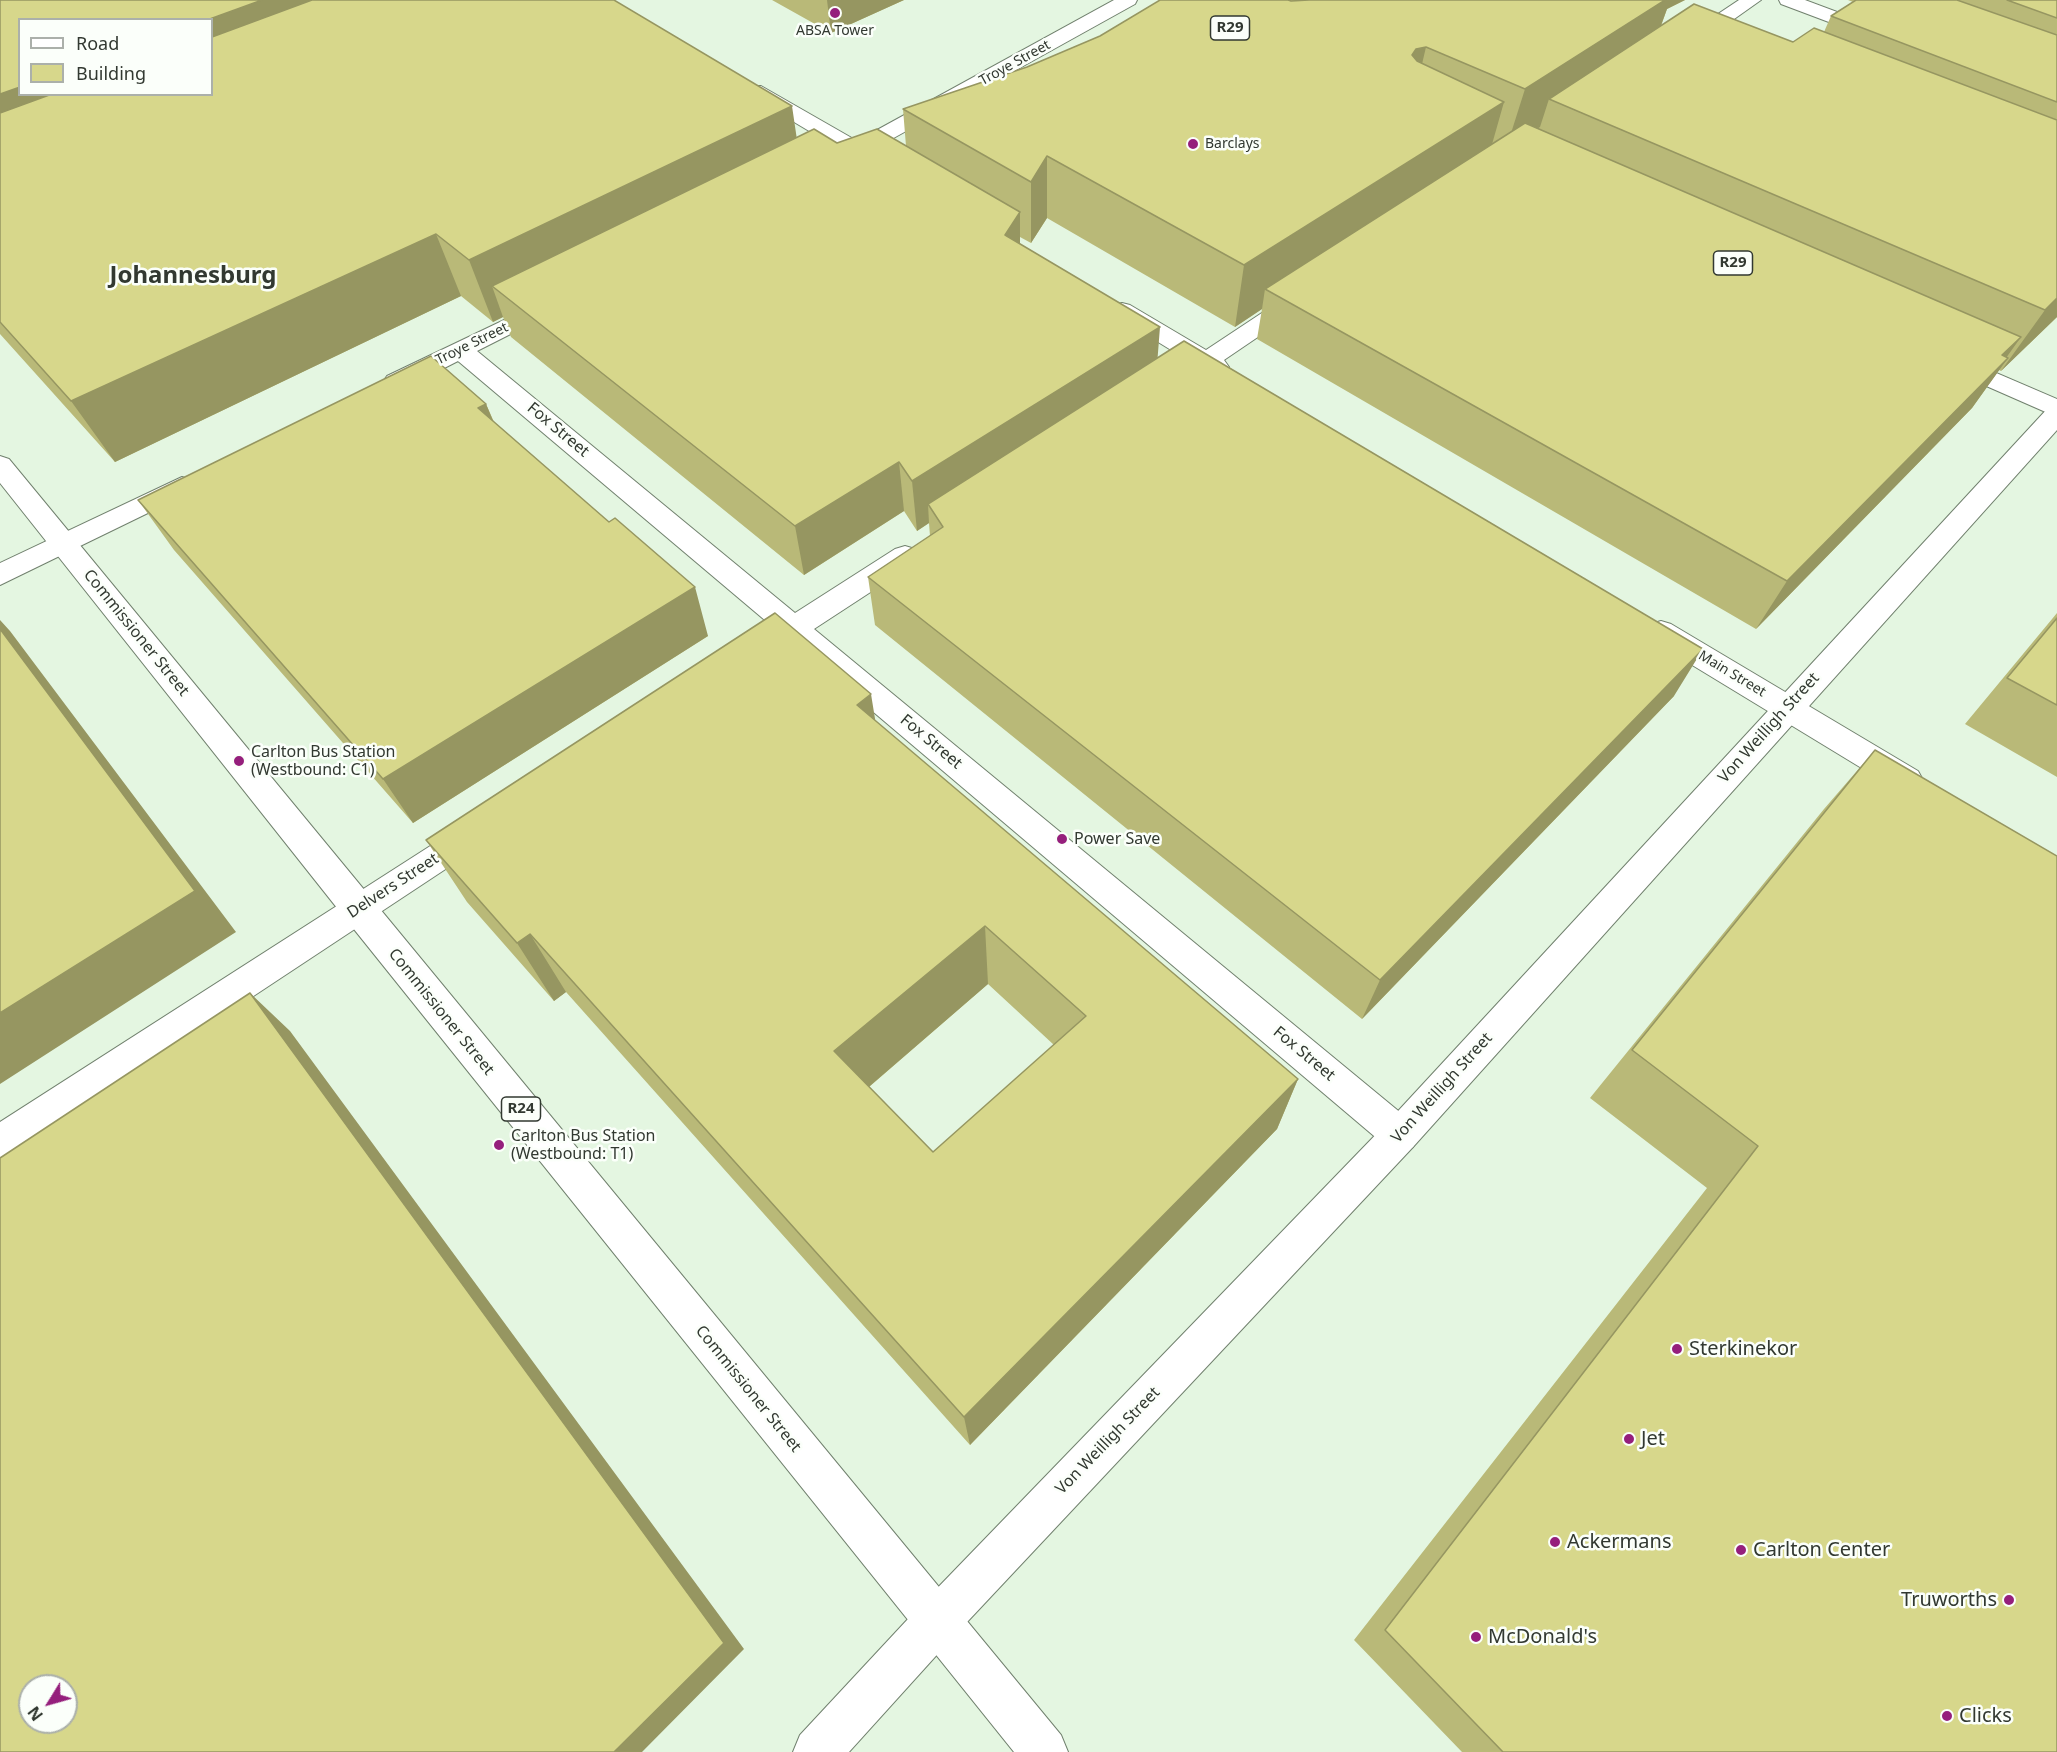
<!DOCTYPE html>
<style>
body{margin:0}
#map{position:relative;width:2057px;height:1752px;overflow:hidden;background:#e4f6e1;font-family:"Noto Sans",sans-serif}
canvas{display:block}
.legend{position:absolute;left:18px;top:18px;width:195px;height:78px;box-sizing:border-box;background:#fbfffa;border:2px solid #abb0aa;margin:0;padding:8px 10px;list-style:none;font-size:18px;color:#323931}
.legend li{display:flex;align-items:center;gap:12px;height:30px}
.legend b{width:30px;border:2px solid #abb0aa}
.north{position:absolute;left:18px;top:1674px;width:60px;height:60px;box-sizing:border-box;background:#fbfffa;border:2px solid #abb0aa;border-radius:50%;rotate:233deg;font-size:16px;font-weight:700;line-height:24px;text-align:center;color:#323931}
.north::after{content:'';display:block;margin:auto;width:21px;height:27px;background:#951f7c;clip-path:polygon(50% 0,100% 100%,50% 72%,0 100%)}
</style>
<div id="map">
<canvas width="2057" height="1752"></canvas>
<ul class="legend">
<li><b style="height:8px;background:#fff"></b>Road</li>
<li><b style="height:16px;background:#d7d78b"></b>Building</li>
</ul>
<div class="north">N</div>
</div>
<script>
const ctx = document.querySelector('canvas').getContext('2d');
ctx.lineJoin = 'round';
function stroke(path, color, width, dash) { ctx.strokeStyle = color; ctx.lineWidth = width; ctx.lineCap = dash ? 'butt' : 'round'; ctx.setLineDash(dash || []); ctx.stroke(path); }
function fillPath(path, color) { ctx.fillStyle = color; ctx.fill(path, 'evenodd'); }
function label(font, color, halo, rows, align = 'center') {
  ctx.font = font + ' "Noto Sans",sans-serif'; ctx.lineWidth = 5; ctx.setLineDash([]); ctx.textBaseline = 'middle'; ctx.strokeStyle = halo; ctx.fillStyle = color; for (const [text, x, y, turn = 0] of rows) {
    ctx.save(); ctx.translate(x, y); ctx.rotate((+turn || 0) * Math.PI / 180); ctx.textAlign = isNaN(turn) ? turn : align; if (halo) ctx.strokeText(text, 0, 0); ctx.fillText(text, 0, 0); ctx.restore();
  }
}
const street = new Path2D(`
 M1114,0H1137L1135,4L872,150L888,159L891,164L888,169L880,170L872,169L856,159L846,162L838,161L835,156L841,150L747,94L744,90L747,86H761L857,141Z
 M1739,0H1761L1696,46H1682L1679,42L1682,38Z
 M1779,0H1805L1880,28L1883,32L1880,36H1866L1781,4Z
 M1297,293L1305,295L1309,300L1305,305L1224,360L1229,367L1226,373L1217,375L1207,372C1193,381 1181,393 1164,389L1160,383L1164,377L1189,361L1114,315L1110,310L1114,305L1122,303L1130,305L1206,350L1289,295Z
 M546,300L554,302L558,307L554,312L477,351L795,613L895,549L905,546L915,549L919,556L915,563L814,629L1413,1123L1419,1135L1413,1147L1400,1153L1387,1147L792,643C776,654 764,667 745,661L740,653L745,645L773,627L458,361L405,388L396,390L387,388L383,382L387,376Z
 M182,477L191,480L195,486L191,492L0,585V563Z
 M1661,621L1671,624L1918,771L1923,780L1918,789L1907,793L1896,789L1651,640L1646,632L1651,624Z
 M474,821L485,825L490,834L485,843L13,1155L0,1161V1122L463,825Z`);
const secondary = new Path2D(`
 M2057,406V430L1413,1147L953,1637L849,1752H793L800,1735L921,1605L1387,1123L2048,408Z`);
const primary = new Path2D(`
 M1952,354L2057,399V417L1943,367L1940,362L1943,357Z
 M0,456L9,459L1061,1735L1068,1752H1014L345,918L0,483Z`);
stroke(street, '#71816e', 2);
stroke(secondary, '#71816e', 2);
stroke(primary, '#71816e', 2);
fillPath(street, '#fff');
fillPath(secondary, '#fff');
fillPath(primary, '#fff');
fillPath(new Path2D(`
 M0,0L797,138L837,143L906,146L903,109L1027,67L1100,36L1160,0H1685L1667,9L1661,26L1793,42L1824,32L1831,16L1853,2L1848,0H2057V317L2001,371L1999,370L1972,408L1756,629L1257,339L1262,309L1235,327L1047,218L1031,243L1020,237V244L1157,358L1674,696L1362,1019L875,625L868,577L930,536L929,523L917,531L904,511L804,575L511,337L503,317L493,322L461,296L115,462L0,334Z
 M772,0H904L831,33Z
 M486,404L494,422L708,636L413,823L174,550L138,500Z
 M2057,613V777L1965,724Z
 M875,721L1298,1079L1277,1129L970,1445L566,992L554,1001L467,902L426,840ZM988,984L1054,1045L933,1152L869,1087Z
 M1875,750L2057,1752H1462L1354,1640L1707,1188L1590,1098L1824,809Z`), '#b9b978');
fillPath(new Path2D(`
 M262,0H445L212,89V20H207Z
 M827,0H904L831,33Z
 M1660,0H1685L1667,9L1650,55L1549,99L1540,127L1506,149L1525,89Z
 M1426,47L1412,107V55L1416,49Z
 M20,87V94H197L0,170V94Z
 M1504,102L1487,162L1265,289L1262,309L1235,327L1244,265Z
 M792,106L801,167L492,286L503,317L493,322L469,260Z
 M1047,156V218L1031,243V182Z
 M1020,212V262L1005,235Z
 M436,234L461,296L115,462L71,401Z
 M2057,298V317L2001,371L2045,310Z
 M1160,327L1156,378L928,504L929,523L917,531L912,481Z
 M2021,337L2001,365L2008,358L1972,408L1756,629L1787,581L2002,355Z
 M486,404L507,454L478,408Z
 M899,462L904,511L804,575L795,526Z
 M695,587L708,636L413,823L383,779Z
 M0,620L10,631L236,932L0,1084Z
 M1703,649L1674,696L1362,1019L1380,980Z
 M871,694L882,762L857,705Z
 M985,926L988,984L849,1104L834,1051Z
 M530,934L566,992L554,1001L517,943Z
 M250,993L290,1031L744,1649L642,1752H614Z
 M1298,1079L1277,1129L970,1445L964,1417Z`), '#969661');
const building = new Path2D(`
 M0,0H262L207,20H20V87L0,94Z
 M312,0H614L792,106L469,260L436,234L71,401L0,322V113L52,94H212V37Z
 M1160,0H1288L1291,1L1309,0H1665L1525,89L1426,47L1416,49L1412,55L1417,61L1504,102L1244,265L1047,156L1031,182L903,109L1027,67L1100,36Z
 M1856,0H1957L2057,35V102L1831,16Z
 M2007,0H2057V18Z
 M1694,4L1793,42L1814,28L2057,120V298L2045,310L1549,99Z
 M1525,123L2021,337L2002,355L2008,358L1787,581L1265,289Z
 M814,129L837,143L877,129L1020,212L1005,235L1160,327L912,481L899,462L795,526L492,286Z
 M1184,341L1703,649L1380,980L868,577L943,527L928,504Z
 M431,356L486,404L478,408L609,522L615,518L695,587L383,779L138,500Z
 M775,613L871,694L857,705L1298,1079L964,1417L530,934L517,943L426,840ZM985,926L1086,1016L933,1152L834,1051Z
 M2057,618V705L2007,678Z
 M0,629L195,891L0,1013Z
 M1875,750L2057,856V1752H1503L1385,1630L1758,1146L1632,1050Z
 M250,993L724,1643L614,1752H0V1158ZM30,1686H66V1722H30Z`);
fillPath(building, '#d7d78b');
stroke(building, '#969661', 1.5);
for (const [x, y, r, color] of [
 [835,13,6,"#951f7c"],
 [1193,144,6,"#951f7c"],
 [239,761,6,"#951f7c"],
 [1062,839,6,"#951f7c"],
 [499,1145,6,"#951f7c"],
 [1677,1349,6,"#951f7c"],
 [1629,1439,6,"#951f7c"],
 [1555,1542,6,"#951f7c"],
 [1741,1550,6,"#951f7c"],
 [2009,1600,6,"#951f7c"],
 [1476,1637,6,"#951f7c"],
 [1947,1716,6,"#951f7c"]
]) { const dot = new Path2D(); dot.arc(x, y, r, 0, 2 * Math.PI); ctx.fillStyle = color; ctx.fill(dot); stroke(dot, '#fbfffa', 2); }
label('14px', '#323931', '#fbfffa', [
 ["ABSA Tower",835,31],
 ["Barclays",1205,144,"left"]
]);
label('14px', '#323931', '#fbfffa', [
 ["Troye Street",1015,63,-29],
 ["Troye Street",472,344,-26],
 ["Main Street",1732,674,31]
]);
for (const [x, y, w] of [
 [1230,28,39],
 [1733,263,39],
 [521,1109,39]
]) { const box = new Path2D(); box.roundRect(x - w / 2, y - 12, w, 24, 4.5); ctx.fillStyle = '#fbfffa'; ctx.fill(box); stroke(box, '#323931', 1.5); }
label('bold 15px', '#323931', null, [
 ["R29",1230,28],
 ["R29",1733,263],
 ["R24",521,1109]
]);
label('16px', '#323931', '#fbfffa', [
 ["Fox Street",558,430,40],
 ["Commissioner Street",136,633,51],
 ["Von Weilligh Street",1769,728,-48],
 ["Fox Street",931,742,40],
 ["Delvers Street",393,886,-33],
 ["Commissioner Street",441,1012,51],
 ["Fox Street",1304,1054,40],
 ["Von Weilligh Street",1442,1088,-48],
 ["Commissioner Street",748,1389,51],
 ["Von Weilligh Street",1108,1441,-46]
]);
label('16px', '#323931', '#fbfffa', [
 ["Carlton Bus Station",251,752],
 ["(Westbound: C1)",251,770],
 ["Power Save",1074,839],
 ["Carlton Bus Station",511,1136],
 ["(Westbound: T1)",511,1154]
], 'left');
label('20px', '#323931', '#fbfffa', [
 ["Sterkinekor",1689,1349],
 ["Jet",1641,1439],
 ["Ackermans",1567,1542],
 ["Carlton Center",1753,1550],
 ["Truworths",1997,1600,"right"],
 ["McDonald's",1488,1637],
 ["Clicks",1959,1716]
], 'left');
label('bold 24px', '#323931', '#fbfffa', [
 ["Johannesburg",193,276]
]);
</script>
